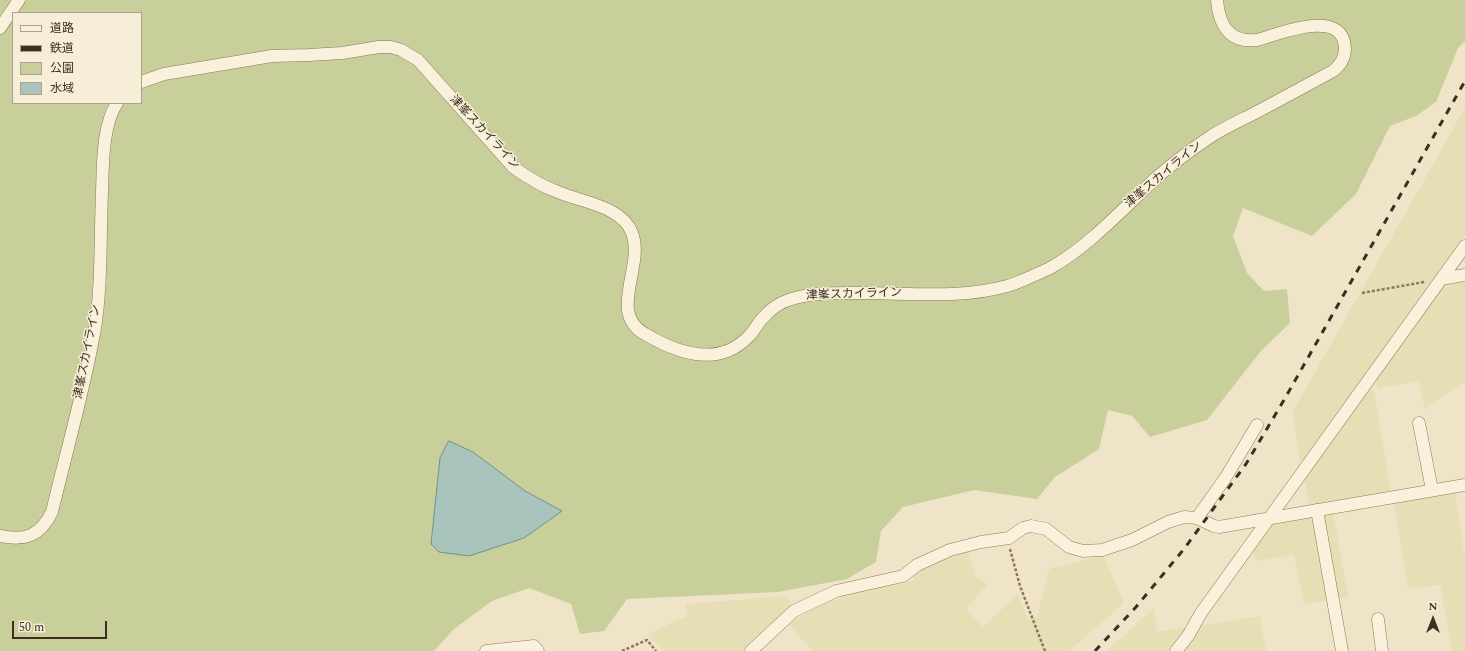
<!DOCTYPE html>
<meta charset="utf-8">
<style>
body{margin:0}
#map{position:relative;width:1465px;height:651px;overflow:hidden;background:#f0e4c8;font-family:Spectral,"Noto Sans JP",serif}
canvas{display:block}
.legend{position:absolute;left:12px;top:12px;width:130px;height:92px;box-sizing:border-box;background:#f7eed8;border:1px solid #ada18e;margin:0;padding:5px 7px;list-style:none;font-size:12px;color:#3d2e20}
.legend li{display:flex;align-items:center;gap:8px;height:20px}
.legend b{width:20px;border:1px solid #ada18e}
.north{position:absolute;left:1413px;top:599px;width:40px;height:40px;-webkit-text-stroke:3px #f7eed8;paint-order:stroke;rotate:0deg;font-size:11px;font-weight:700;line-height:16px;text-align:center;color:#3d2e20}
.north::after{content:'';display:block;margin:auto;width:14px;height:18px;background:#3d2e20;clip-path:polygon(50% 0,100% 100%,50% 72%,0 100%)}
.scale{position:absolute;left:12px;top:621px;width:95px;height:18px;box-sizing:border-box;border:2px solid #3d2e20;border-top:0;padding-left:5px;font-size:12px;line-height:14px;white-space:nowrap;color:#3d2e20;-webkit-text-stroke:3px #f7eed8;paint-order:stroke}
</style>
<div id="map">
<canvas width="1465" height="651"></canvas>
<ul class="legend">
<li><b style="height:5px;background:#faf1dc"></b>道路</li>
<li><b style="height:5px;background:#3d2e20"></b>鉄道</li>
<li><b style="height:11px;background:#c9cf9b"></b>公園</li>
<li><b style="height:11px;background:#a9c4bc"></b>水域</li>
</ul>
<div class="north">N</div>
<div class="scale">50 m</div>
</div>
<script>
const ctx = document.querySelector('canvas').getContext('2d');
ctx.lineJoin = 'round';
function fillPath(path, color) { ctx.fillStyle = color; ctx.fill(path, 'evenodd'); }
function stroke(path, color, width, dash) { ctx.strokeStyle = color; ctx.lineWidth = width; ctx.lineCap = dash ? 'butt' : 'round'; ctx.setLineDash(dash || []); ctx.stroke(path); }
function label(font, color, halo, rows, align = 'center') {
  ctx.font = font + ' Spectral,"Noto Sans JP",serif'; ctx.lineWidth = 3; ctx.setLineDash([]); ctx.textBaseline = 'middle'; ctx.strokeStyle = halo; ctx.fillStyle = color; for (const [text, x, y, turn = 0] of rows) {
    ctx.save(); ctx.translate(x, y); ctx.rotate((+turn || 0) * Math.PI / 180); ctx.textAlign = isNaN(turn) ? turn : align; if (halo) ctx.strokeText(text, 0, 0); ctx.fillText(text, 0, 0); ctx.restore();
  }
}
fillPath(new Path2D(`
 M1465,108V235L1305,459L1300,461L1293,411Z
 M1465,278V381L1425,409L1419,381L1378,388L1376,379L1446,281Z
 M1374,389L1391,491L1309,505L1304,476L1366,391Z
 M1455,490L1465,559V651H1452L1440,585L1408,589L1394,501Z
 M1333,512L1348,597L1304,604L1294,555L1256,561L1252,549L1274,522Z
 M968,550L975,575L987,585L966,609L983,627L1018,594L1029,621L1037,617L1049,569L1103,555L1124,603L1069,651H812L789,624L822,604L859,591L912,582L916,571Z
 M786,596L793,605L742,651H663L648,634L687,616L685,604Z
 M1154,608L1157,632L1260,616L1266,651H1107Z`), '#e6deb5');
fillPath(new Path2D(`
 M0,0H1465V41L1458,48L1436,102L1416,116L1390,126L1356,194L1312,236L1243,208L1233,236L1247,273L1264,291L1287,289L1290,323L1260,352L1207,420L1150,437L1132,416L1108,410L1099,449L1055,477L1037,499L974,490L903,507L881,531L876,562L847,579L778,592L627,599L604,631L580,634L571,604L529,588L492,601L454,629L434,651H0ZM13,13H141V103H13Z`), '#c9cf9b');
const water = new Path2D(`
 M449,441L473,452L525,491L562,511L524,538L469,556L439,552L431,544L440,458Z`);
fillPath(water, '#a9c4bc');
stroke(water, '#6f938a', 1);
const minor = new Path2D(`
 M0,28L19,0
 M141,82L164,74L272,56L309,55L342,53L379,47H391L401,50L418,60L513,167C527,177 541,186 558,192C581,202 622,206 632,233C645,266 607,313 645,334C677,353 719,368 749,336C754,331 757,325 761,320C770,309 782,301 795,298C817,292 841,293 862,293C910,293 961,299 1007,286C1013,285 1020,281 1026,279C1034,275 1042,272 1050,268C1088,247 1124,208 1156,178C1171,165 1192,149 1210,137C1222,129 1237,122 1251,115C1278,101 1305,86 1333,71C1341,65 1345,58 1345,48C1343,7 1279,34 1257,40C1229,43 1219,25 1217,0
 M1441,279L1465,275
 M1419,423L1432,490
 M1317,510L1342,651
 M1197,518L1226,477L1257,425
 M0,536C26,541 40,536 52,512C66,453 83,394 94,334C102,290 100,238 102,192C103,165 102,126 117,103
 M1378,619L1382,651
 M486,651L534,646L538,651
 M751,651L794,611L836,591L903,576L917,565L950,550L981,542L1009,538L1023,528L1031,526L1046,529L1069,547L1083,551L1102,550L1132,540L1168,522L1184,517L1197,518L1214,526L1219,527L1465,485
 M1176,651L1188,636L1201,613L1465,246`);
stroke(minor, '#8d765c', 13);
stroke(new Path2D(`
 M1362,293L1424,282
 M1010,549L1020,586L1045,651
 M622,651L647,640L656,651`), '#8d765c', 2.5, [3, 2]);
stroke(minor, '#faf1dc', 12);
stroke(new Path2D(`
 M1095,651L1136,607L1184,549L1246,464L1284,400L1465,81`), '#3d2e20', 3, [7, 7]);
label('12px', '#3d2e20', '#f7eed8', [
 ["津峯スカイライン",484,133,47],
 ["津峯スカイライン",1164,175,-40],
 ["津峯スカイライン",854,295,-2],
 ["津峯スカイライン",88,352,-79]
]);
</script>
